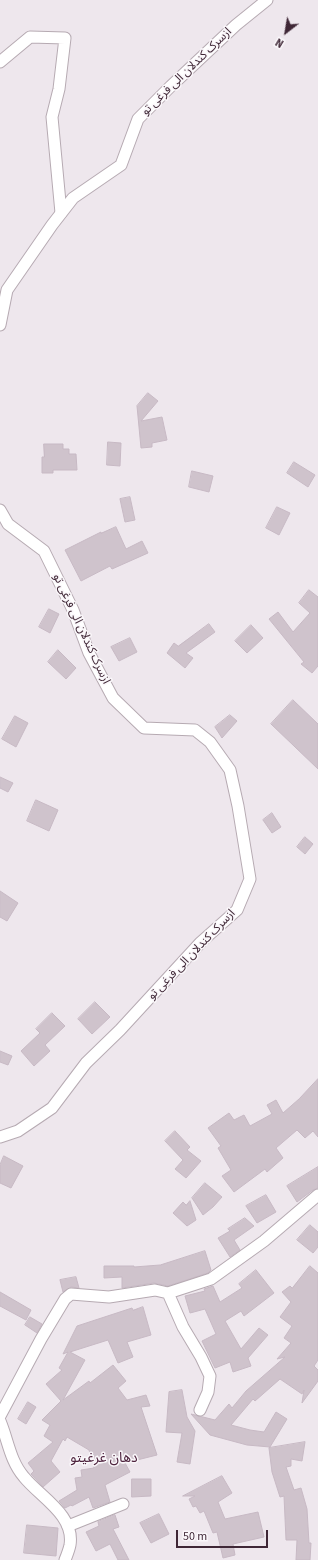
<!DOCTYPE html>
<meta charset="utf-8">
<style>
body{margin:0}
#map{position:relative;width:318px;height:1560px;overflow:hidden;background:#eee7ed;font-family:"Source Sans 3",sans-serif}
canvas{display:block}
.north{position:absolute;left:266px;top:12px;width:40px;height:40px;-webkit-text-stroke:3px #faf7fa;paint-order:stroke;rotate:211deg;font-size:11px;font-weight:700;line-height:16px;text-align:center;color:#3f2736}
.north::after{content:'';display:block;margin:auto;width:14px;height:18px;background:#3f2736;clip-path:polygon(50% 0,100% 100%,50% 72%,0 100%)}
.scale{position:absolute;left:176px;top:1530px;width:92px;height:18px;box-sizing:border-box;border:2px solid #3f2736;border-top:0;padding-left:5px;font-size:12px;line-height:14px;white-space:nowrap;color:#3f2736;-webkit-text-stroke:3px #faf7fa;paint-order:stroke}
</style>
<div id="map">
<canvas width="318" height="1560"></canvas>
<div class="north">N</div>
<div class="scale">50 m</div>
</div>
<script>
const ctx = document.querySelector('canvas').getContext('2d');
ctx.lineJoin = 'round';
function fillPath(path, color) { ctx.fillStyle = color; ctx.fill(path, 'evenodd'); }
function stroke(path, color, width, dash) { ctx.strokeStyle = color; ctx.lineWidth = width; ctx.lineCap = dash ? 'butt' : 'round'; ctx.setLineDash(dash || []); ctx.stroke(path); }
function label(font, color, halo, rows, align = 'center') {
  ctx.font = font + ' "Source Sans 3","Noto Sans Arabic",sans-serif'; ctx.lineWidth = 3; ctx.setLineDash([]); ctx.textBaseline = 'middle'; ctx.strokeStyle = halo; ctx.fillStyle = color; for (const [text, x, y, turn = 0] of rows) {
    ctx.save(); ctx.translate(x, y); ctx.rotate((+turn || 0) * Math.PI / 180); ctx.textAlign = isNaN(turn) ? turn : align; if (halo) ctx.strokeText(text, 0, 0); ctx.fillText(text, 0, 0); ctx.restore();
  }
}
const building = new Path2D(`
 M148,393L158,401L141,421L162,417L167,440L152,443V447L141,448L137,406Z
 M108,442L121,443L120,466L107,465Z
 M44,444H63V449H69V454H76L77,470H53V473H42V457H44Z
 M294,462L315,475L308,487L287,473Z
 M192,471L213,476L209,492L189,487Z
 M130,497L135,520L125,522L120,499Z
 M277,507L290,513L279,535L266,528Z
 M116,527L126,549L142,541L148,553L112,569L110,566L81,581L65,550L101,532V533Z
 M309,590L318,597V666L312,673L301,664L304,662L269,619L278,612L293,632L310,613L299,603Z
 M49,609L59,614L50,633L39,627Z
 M209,624L215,632L186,653L193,658L185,668L167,653L174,643L178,646Z
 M251,625L263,638L247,653L235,641Z
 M130,638L137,652L119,661L111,647Z
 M58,650L76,668L66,679L48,662Z
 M293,700L318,724V769L271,724Z
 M230,715L237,721L222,738L215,727Z
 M15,716L28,723L16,747L2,739Z
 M0,777L13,783L8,792L0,788Z
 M36,800L58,810L49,831L27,821Z
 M272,813L281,827L272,833L263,820Z
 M305,837L313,844L305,854L297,847Z
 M0,891L18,903L7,921L0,917Z
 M95,1002L110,1017L92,1034L78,1019Z
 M52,1013L65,1026L45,1045L50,1051L34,1066L21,1051L40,1033L36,1029Z
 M0,1051L12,1056L8,1065L0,1062Z
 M318,1079V1137L313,1131L305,1138L297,1130L276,1148L283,1158L267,1172L265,1169L234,1192L222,1176L231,1170L218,1148L221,1146L208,1128L229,1113L234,1120L244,1115L250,1126L272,1114L267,1105L276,1100L283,1113L299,1099Z
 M175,1131L190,1147L187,1150L201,1161L186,1178L175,1169L183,1160L165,1141Z
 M4,1156L23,1166L11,1188L0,1183V1165Z
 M318,1167V1188L313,1190L297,1202L287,1186Z
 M205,1183L222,1197L213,1207L203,1215L192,1198Z
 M266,1195L276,1212L257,1223L246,1206Z
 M190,1201L196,1220L187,1226L173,1213L183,1202L186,1205Z
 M245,1218L254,1226L234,1240L240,1250L230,1257L218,1238L230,1231L228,1229Z
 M310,1225L318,1232V1247L313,1253L297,1240Z
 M205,1251L211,1270L208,1273L168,1286L154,1283L122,1288V1277L104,1278V1266H134V1267L160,1265Z
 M310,1266L318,1273V1360L314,1366L318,1370V1381L302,1403L304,1390L302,1394L280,1379L255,1401L253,1399L231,1425L250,1430L264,1432L276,1412L287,1419L270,1447L247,1445L210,1435L191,1414L215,1420L229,1404L232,1408L246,1391L285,1357L277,1359L291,1343L284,1338L292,1326L280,1317L291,1302L282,1292L290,1286L292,1288Z
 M256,1270L274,1293L244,1316L241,1311L225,1321L241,1349L259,1328L268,1335L248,1358L251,1366L233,1372L230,1362L215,1368L202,1341L216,1334L205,1309L190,1313L185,1296L205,1291L204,1289L213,1286L220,1302L242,1288L239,1284Z
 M76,1277L79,1288L71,1287L63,1292L60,1280Z
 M0,1292L31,1310L26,1320L0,1306Z
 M143,1307L151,1335L127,1342L133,1357L118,1363L108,1340L70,1352L85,1360L63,1400L89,1381L90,1383L113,1365L126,1381L118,1388L127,1400L146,1395L150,1406L141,1407L157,1455L125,1463L130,1472L105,1485L110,1502L93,1508L89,1497L72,1506L71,1505L65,1508L59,1501L77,1490L75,1478L82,1477L81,1470L94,1468L89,1450L67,1437L65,1441L63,1439L51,1461L60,1472L43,1487L31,1474L34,1471L28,1463L53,1442L44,1436L50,1425L42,1420L61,1401L46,1384L62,1370L59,1368L68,1352L63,1354L77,1326L132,1308L133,1310Z
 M30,1317L42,1324L37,1333L25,1325Z
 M182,1390L187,1417L195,1431L190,1464L177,1462L182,1433L166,1432L169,1392Z
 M28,1402L36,1407L26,1424L18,1419Z
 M305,1442L302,1461L291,1459V1466L286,1467L294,1490L301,1488L307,1509L309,1543H311L310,1560H296L297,1540H286L284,1496L280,1497L272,1472L269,1448Z
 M222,1476L232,1493L218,1502L225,1519L258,1512L264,1537L233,1544L235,1555L223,1558L217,1532L213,1533L204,1511L200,1513L196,1506L193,1507L189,1499L195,1496H183Z
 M132,1479H151V1496L132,1497Z
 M159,1514L169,1534L151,1543L140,1523Z
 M115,1515L119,1527L113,1529L129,1560H118L110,1544L96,1551L86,1532L99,1526L98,1522Z
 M27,1525L58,1528L56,1556L24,1553Z`);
fillPath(building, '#cfc3cc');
stroke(building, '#c7b9c4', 1);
const minor = new Path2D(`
 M0,62L30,37L65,38L59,89L52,117L61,213
 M168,1293L183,1327L201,1357L210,1376L208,1392L200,1410
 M0,1416L41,1339L65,1299L71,1294L109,1297L155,1290L168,1293L211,1279L264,1241L318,1195
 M68,1526L123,1504`);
const tertiary = new Path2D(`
 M0,325L7,290L52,225L73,198L121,165L138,119L171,86L236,25L267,0
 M0,510L8,524L44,551L73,610L89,653L113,698L144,728L195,730L210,742L230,770L238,806L250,879L237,910L201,942L120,1030L86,1063L52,1108L18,1131L0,1137
 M0,1421C8,1440 10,1461 24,1477C40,1497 75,1515 70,1545C69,1550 67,1555 65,1560`);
stroke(minor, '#b6aab2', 13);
stroke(tertiary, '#b6aab2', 13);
stroke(minor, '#fff', 11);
stroke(tertiary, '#fff', 11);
label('12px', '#3f2736', '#faf7fa', [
 ["ازسرک کندلان الی فرغی تو",187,72,-44],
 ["ازسرک کندلان الی فرغی تو",81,629,65],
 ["ازسرک کندلان الی فرغی تو",192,955,-46]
]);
label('14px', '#4f243f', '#faf7fa', [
 ["دهان غرغیتو",104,1459]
]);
</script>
